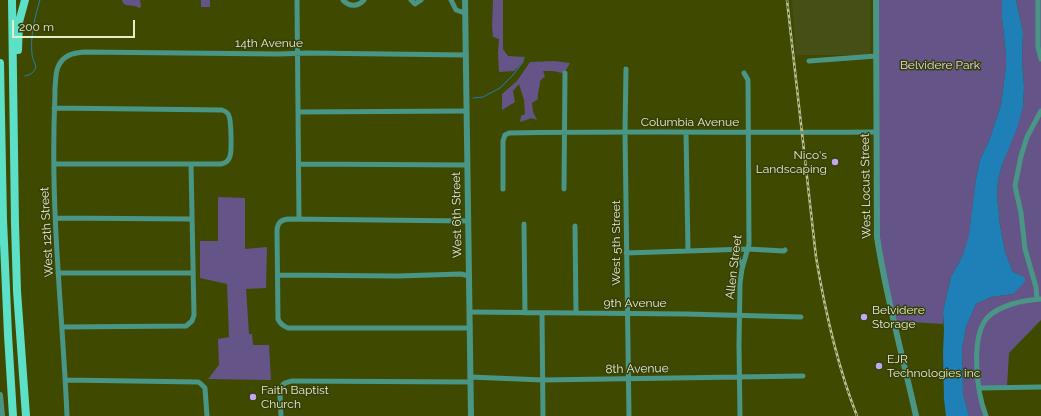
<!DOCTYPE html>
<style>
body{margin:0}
#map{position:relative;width:1041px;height:416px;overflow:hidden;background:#3f4a00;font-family:Raleway,sans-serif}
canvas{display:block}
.scale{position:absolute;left:12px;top:20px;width:123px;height:18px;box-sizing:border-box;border:2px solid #e5edcb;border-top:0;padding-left:5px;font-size:12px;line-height:14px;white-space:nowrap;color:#e5edcb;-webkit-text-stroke:3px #363e0a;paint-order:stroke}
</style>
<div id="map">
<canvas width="1041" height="416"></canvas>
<div class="scale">200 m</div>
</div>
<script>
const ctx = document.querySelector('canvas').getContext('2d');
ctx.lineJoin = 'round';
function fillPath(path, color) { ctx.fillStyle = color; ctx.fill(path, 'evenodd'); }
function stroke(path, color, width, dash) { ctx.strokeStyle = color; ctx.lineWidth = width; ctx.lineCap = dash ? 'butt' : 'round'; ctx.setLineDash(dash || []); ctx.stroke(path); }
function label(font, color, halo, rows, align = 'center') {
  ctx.font = font + ' Raleway,sans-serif'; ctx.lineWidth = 3; ctx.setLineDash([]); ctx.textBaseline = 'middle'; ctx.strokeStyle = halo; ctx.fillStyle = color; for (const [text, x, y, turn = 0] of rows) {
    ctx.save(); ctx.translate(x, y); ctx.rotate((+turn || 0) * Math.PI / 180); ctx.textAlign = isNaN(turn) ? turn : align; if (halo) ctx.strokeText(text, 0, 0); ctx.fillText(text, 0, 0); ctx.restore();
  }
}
fillPath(new Path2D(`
 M792,0H870V55H796Z`), '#465016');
fillPath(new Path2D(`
 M122,0H140L141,7L139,8C133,3 124,9 122,0Z
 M201,0H210V7H201Z
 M493,0H503V49L508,56L525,57L523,62L514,71L499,72L498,53L499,39L493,37L492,27Z
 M876,0H1002V18L1006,54V66L1001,105L989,141L980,160L976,179L970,236L963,255L951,277L943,312V324L894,321L879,252Z
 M1016,0H1041V320L1009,353L1007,387L980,389L986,416H969L963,394L962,349L966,327L976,304L991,297L1013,294L1023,276L1013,272L1005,252L1000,225L997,195L998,180L1002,165L1005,157L1023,107L1024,86L1022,60L1023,32Z
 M554,61L570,63L566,70L562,73L553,71H543L545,76L540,81C540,88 537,93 538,99L532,103L533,112L537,120L532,118L520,122L521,116L525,114L524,100L519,84L513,91L515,102L502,110V94L517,81L530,62Z
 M218,197L245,198V249L267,247L266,288L246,289L249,334H252L253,345H269L271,380L208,379L219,365L218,339L229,337L227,284L200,278V241H218Z`), '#655488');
fillPath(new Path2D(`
 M1002,0H1016L1023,32L1022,60L1024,86L1023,107L1017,128L1002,165L998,180L997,195L1000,225L1005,252L1013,272L1023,276L1025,279L1024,283L1013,294L991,297L976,304L966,327L962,349L963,394L969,416H946L944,399L943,352L944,330L943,312L951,277L963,255L969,236L976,179L980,160L989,141L1001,105L1006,66V54L1002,18Z`), '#1e80b6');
stroke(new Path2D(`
 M25,76C31,75 34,72 36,67C35,63 32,58 32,54C30,37 35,16 40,0
 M473,98L483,97L500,88L513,75L523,62`), '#1e80b6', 1);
stroke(new Path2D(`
 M297,0L299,219
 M343,0C349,7 358,7 364,0
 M411,0L415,4L421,0
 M451,0L456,10L465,13
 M1038,0V47L1041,59
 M809,61L876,56
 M626,69L625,132L629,416
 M298,112L466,111
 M686,132L688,251
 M54,164H221C226,163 229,161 230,156C232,151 231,120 229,116C228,112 225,111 222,110L54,108
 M299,164L467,165
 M503,189V141L505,135L509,133C631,131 754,133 876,132
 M564,189L565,73
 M56,218L192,219
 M468,221L288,219C281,220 278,222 277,230L278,319C280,324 283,326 288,328H470
 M524,224L525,313
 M575,226L576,313
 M736,250L739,261L743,265
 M626,253L748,249L784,251L785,250
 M58,273H192
 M278,275L398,276L461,274L469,276
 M1037,299L1036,287L1025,249L1021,213L1015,186L1021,156L1027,137L1041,111
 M470,312L686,314L801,317
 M542,313L543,416
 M62,327L186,326L192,321L194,315L191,164
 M470,377L543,380L803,376
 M66,380L198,382L200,383L205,388L207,416
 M979,388L1041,387
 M67,416C63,321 52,226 54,131C54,117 55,102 55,88C56,81 55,74 58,67C63,55 73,53 85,52L279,54L307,53L466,55
 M281,416C281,408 277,387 285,383C285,383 291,381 292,381L470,382
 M740,416L739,345L740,283L742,269L749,244L748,80L744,73
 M986,416C977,393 970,338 987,318C999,305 1024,300 1041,299`), '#499686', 5);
stroke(new Path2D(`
 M465,0L471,416
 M876,0L877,237C886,297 903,357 916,416
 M0,395L2,416`), '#499686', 6);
stroke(new Path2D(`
 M12,0L15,224L17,291L26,416
 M18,50L19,22L25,0
 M0,63L3,220L8,335L13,416`), '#5ce0c7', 8);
const rail = new Path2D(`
 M787,0L816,257C825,311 837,365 857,416`);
stroke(rail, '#bbc497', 2.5);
stroke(rail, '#363e0a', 1, [3]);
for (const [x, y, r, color] of [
 [835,162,4,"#c0a8f3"],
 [864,317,4,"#c0a8f3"],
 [879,366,4,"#c0a8f3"],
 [253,397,4,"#c0a8f3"]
]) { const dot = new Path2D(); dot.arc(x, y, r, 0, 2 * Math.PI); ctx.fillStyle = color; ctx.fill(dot); stroke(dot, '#363e0a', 1.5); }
label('12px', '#e5edcb', '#363e0a', [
 ["14th Avenue",269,43],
 ["Columbia Avenue",690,122],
 ["West Locust Street",866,186,-91],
 ["West 6th Street",457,215,-91],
 ["West 12th Street",47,232,-93],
 ["West 5th Street",616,243,-90],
 ["Allen Street",734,267,-83],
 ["9th Avenue",635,303],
 ["8th Avenue",637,369,-1]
]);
label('12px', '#e1dbf0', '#363e0a', [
 ["Belvidere Park",940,65]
]);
label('12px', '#e5edcb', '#363e0a', [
 ["Nico's",827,155,"right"],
 ["Landscaping",827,169,"right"],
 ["Belvidere",872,310],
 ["Storage",872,324],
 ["EJR",887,359],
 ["Technologies inc",887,373],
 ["Faith Baptist",261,390],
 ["Church",261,404]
], 'left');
</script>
